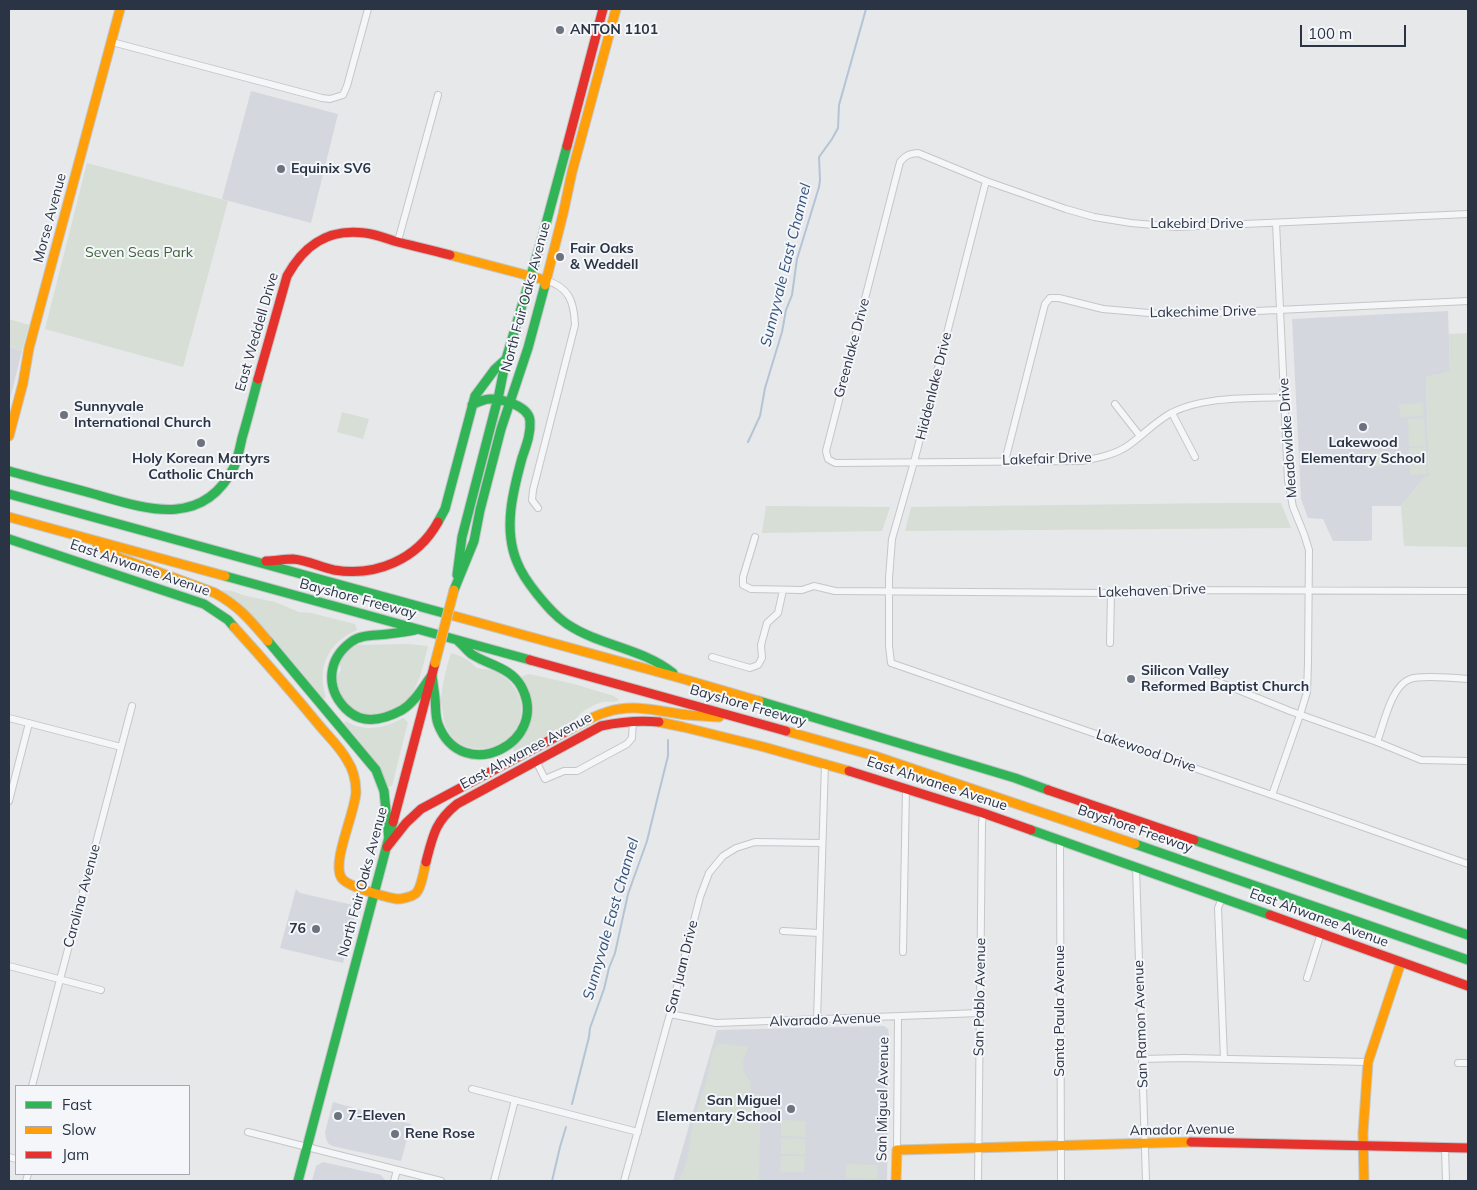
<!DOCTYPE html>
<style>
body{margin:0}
#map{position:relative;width:1477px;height:1190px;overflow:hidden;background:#e6e8ea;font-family:Mulish,sans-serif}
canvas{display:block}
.frame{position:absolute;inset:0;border:10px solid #2b3445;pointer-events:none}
.legend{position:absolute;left:15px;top:1085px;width:175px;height:90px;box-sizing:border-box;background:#f4f6f9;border:1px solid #a4a8b1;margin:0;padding:6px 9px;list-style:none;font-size:15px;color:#2b3445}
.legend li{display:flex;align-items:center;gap:10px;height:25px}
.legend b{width:25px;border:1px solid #a4a8b1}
.scale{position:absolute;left:1300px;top:25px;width:106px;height:22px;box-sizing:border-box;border:2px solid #2b3445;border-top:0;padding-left:6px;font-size:15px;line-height:18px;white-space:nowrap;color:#2b3445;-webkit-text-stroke:4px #f4f6f9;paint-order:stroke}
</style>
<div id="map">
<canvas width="1477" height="1190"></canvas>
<div class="frame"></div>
<ul class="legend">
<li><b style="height:6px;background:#30b455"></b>Fast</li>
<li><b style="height:6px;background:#ff9f0a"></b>Slow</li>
<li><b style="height:6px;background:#e5322d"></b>Jam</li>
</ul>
<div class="scale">100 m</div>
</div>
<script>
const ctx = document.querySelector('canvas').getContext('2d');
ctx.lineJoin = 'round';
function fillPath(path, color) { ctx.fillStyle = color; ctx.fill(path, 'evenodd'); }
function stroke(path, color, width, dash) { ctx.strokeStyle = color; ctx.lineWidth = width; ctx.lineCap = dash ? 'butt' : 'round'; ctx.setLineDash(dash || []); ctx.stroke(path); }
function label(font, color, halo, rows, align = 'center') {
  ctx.font = font + ' Mulish,sans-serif'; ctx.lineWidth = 4; ctx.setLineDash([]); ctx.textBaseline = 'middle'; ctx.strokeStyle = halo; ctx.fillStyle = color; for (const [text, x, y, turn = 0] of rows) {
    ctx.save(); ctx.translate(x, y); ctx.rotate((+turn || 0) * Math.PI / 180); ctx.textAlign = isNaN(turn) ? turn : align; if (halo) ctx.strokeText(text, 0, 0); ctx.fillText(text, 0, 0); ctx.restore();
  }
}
fillPath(new Path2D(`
 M251,91L338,114L311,223L222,199Z
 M1448,311L1450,372L1426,377L1429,477H1425L1401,506H1372V540L1367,541H1333L1323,519L1308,518L1301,499L1292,319Z
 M9,347L22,351L9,403Z
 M296,889L300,893L353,905L356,911L343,963L280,948Z
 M884,1026L888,1029L889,1035L887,1181H673L717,1030Z
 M333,1102L411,1124L401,1161L332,1146L328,1143L326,1139L325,1132Z
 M323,1162L381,1175L386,1181H312L316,1166Z`), '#d4d7dd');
fillPath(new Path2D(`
 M87,163L228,201L183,367L45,329Z
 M9,319L29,325L22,351L9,347Z
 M1468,333V547L1404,546L1401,506L1425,477L1429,476L1426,377L1450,372L1449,334Z
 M1423,403L1424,416L1400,417L1399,404Z
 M342,412L369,419L363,439L337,432Z
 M1424,418L1426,446L1409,447L1408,419Z
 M1426,447L1427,474L1410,475L1409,448Z
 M1388,451L1389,466L1366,467L1365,452Z
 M1222,503H1281L1291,528L905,531L911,507Z
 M766,506L890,507L882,531L762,533Z
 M223,590L232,591L246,596L275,602L299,612L311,613L355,624L357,630C329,642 316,667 326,697L321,701L273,639L222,592Z
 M407,644L428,646C422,669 418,698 394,709C387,713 379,715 372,717L347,707L335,681L341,669L339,663L346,652L357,645Z
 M451,653C458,655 463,657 469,661C472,663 475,667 477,668C484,670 488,668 496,672C508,678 519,690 521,704C526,753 456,766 444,721C443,717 444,717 443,713C443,709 441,706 441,702C442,685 446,669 451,653Z
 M529,674L574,684L614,696L619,700C614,703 609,701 603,702C592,705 581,711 575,720L516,752L513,750L514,746L525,734L520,677Z
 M403,718L408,722L392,786L385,787L342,725L346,721C364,733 385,728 403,718Z
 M719,1043L748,1047C748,1054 742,1059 743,1066C743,1073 747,1076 750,1081C751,1085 750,1090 751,1094H761L759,1181H679L687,1161L693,1122L707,1079L713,1048Z
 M781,1120L806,1121L805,1137L781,1136Z
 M781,1138L805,1139V1155L781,1154Z
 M781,1156H805L804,1172H780Z
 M846,1164L878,1165L877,1179L846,1178Z`), '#d6ded6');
stroke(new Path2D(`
 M748,442L760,416L765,388L782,332L786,310L792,295L797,259L819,187L820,180L819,157L832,139L838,128L839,105L866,9
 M572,1104L589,1037L590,1028L604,989L609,968L615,953L628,894L647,841L657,800L668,756V740
 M552,1181L560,1147L566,1127`), '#b4c4d5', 2);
const street = new Path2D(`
 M112,42L322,98L330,99L343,95L347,86L368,9
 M986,181L914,462L892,539L889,578V646L891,663L1272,795L1468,864
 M398,241L438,95
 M1284,397C1248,399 1204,396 1171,413C1155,422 1143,435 1129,445C1115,455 1098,458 1082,461L835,463L828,459L826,451L900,162C906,155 909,154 918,153L986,181L1066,209L1094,217L1131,223L1177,227L1468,214
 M1115,404L1140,436
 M1172,413L1195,457
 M1005,461L1045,304L1050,298H1059L1103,309L1172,315L1468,301
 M538,508L532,500L533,490L575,325C574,301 569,287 545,280
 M755,537L743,577V585L751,589L802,590L814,586L835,591L1111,593H1133L1156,590L1468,591
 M1110,643L1111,593
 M712,657L750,668L758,665L762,658L761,645L767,623L778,613L783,590
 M1216,681L1290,711L1377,742L1421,760L1468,761
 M9,718L121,747
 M1377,742C1384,724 1391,686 1410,679C1420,675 1456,678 1468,679
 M536,761L545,779L564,771H577L627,744L632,738L633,720
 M1272,795L1300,715L1307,692L1308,663L1309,550L1304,534L1293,507L1288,481L1276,223
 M9,801L29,723
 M1060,841L1061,1181
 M1136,867L1146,1181
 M1222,898L1218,908L1224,1059
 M783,931L819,933
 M903,952L906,788
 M9,966L101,990
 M1307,978L1321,933
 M670,1014L716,1023L980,1013
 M817,1020L825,763
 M1142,1059L1183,1058L1368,1062
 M1458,1063H1468
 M32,1086L132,706
 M472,1089L638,1132
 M248,1132L441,1181
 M1445,1148L1446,1181
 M897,1150L898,1017
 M9,1157L16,1159
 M26,1181L28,1174
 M394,1181L397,1170
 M494,1181L515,1100
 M624,1181L670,1014L700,897L709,873L723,856L736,848L755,842L822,843
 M978,1181L982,824L983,813`);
const fast = new Path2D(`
 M472,405C478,402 484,399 490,399C503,399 529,406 530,421C531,434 526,446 522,458C513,491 503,529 517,562C522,575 529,584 537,594C546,605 555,616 567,624C600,646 642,648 673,673
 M9,471C37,479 65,486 94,494C146,509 203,529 234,467C238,458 240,447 242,438C248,418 253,398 258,379
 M9,494L447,614
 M438,522L445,509L475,396L495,369L506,359
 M9,539L204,604L228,620L234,627
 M457,575L462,537L499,394L506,359L543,235L567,146
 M225,576L530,660
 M454,590L474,541L480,510L501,429L528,348L545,285
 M415,630C406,632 397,633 388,634C376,636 361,634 351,642C328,659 325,687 345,708C350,713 358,718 365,719C378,721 391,716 402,710C415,702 423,687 432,675
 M268,641L376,770L384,791L389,840
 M432,675C433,683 434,690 435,698C436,707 435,716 438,724C462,787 552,742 521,686C511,668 489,665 473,655C468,652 464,646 459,642
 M759,701L1015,778L1048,790
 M1031,830L1270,915
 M1194,840L1468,935
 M1135,844L1468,960
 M298,1181L393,822`);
const slow = new Path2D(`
 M450,255L545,280
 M545,285L563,214L572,172L616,9
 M9,436L23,383L29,348L120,9
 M9,517L225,576
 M97,545L120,558L215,593C240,607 250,620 268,641
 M447,614L680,678L759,701
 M234,627C263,659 291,691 319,725C328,736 340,747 347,760C353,769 356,782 356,792C355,813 332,861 341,877C346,887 386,897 397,899C402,899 411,897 415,894C421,890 424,870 426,862
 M659,722L683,727L764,747L849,771
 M786,731L875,756L1135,844
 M565,732C579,725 592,716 607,712C632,704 655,710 680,714C693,716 706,716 719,717
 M896,1181L897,1150L1191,1142
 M1364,1181L1363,1133L1368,1062L1401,962`);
const jam = new Path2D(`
 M567,146L603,9
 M258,379L287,276C304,245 328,228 365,233C375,234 385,238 394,241C413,246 432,250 450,255
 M266,561C275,561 284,559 293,559C307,560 320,567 334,570C375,577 417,560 438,522
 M530,660L786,731
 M849,771L983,813L1031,830
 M1048,790L1194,840
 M393,822L435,663
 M387,847L406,823L421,809L565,732
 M426,862C433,835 435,822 457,804L601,726C620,722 639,720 659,722
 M1270,915L1468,986
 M1191,1142L1468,1148`);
stroke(street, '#c4c6c8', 8);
stroke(fast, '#c4c6c8', 11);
stroke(slow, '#c4c6c8', 11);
stroke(jam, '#c4c6c8', 11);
stroke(street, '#f5f6f7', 6);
stroke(fast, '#30b455', 9);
stroke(slow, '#ff9f0a', 9);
stroke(jam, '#e5322d', 9);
const slowBridge = new Path2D(`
 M435,663L454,590`);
stroke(slowBridge, '#c4c6c8', 11, []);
stroke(slowBridge, '#ff9f0a', 9);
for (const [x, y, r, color] of [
 [560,30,5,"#6c737f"],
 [281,169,5,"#6c737f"],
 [560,257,5,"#6c737f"],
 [64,415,5,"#6c737f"],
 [1363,427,5,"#6c737f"],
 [201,443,5,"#6c737f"],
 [1131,679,5,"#6c737f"],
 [316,929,5,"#6c737f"],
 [791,1109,5,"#6c737f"],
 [338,1116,5,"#6c737f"],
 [395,1134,5,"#6c737f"]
]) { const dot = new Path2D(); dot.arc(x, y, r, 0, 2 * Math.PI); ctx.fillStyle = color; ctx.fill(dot); stroke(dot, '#f4f6f9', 2); }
label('bold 14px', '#2b3445', '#f4f6f9', [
 ["ANTON 1101",570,30],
 ["Equinix SV6",291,169],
 ["Fair Oaks",570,249],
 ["& Weddell",570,265],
 ["Sunnyvale",74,407],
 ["International Church",74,423],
 ["Lakewood",1363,443,"center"],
 ["Elementary School",1363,459,"center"],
 ["Holy Korean Martyrs",201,459,"center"],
 ["Catholic Church",201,475,"center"],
 ["Silicon Valley",1141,671],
 ["Reformed Baptist Church",1141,687],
 ["76",306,929,"right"],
 ["San Miguel",781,1101,"right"],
 ["Elementary School",781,1117,"right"],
 ["7-Eleven",348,1116],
 ["Rene Rose",405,1134]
], 'left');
label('14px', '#2b3445', '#f4f6f9', [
 ["Morse Avenue",50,218,-75],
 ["Lakebird Drive",1197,224],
 ["North Fair Oaks Avenue",526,297,-75],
 ["Lakechime Drive",1203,312,-1],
 ["East Weddell Drive",257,332,-74],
 ["Greenlake Drive",852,348,-75],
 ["Hiddenlake Drive",934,386,-76],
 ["Meadowlake Drive",1288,438,-94],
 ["Lakefair Drive",1047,459,-2],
 ["East Ahwanee Avenue",140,568,19],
 ["Lakehaven Drive",1152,591,-2],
 ["Bayshore Freeway",358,599,15],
 ["Bayshore Freeway",748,706,16],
 ["East Ahwanee Avenue",526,751,-28],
 ["Lakewood Drive",1146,751,19],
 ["East Ahwanee Avenue",937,784,18],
 ["Bayshore Freeway",1135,829,19],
 ["North Fair Oaks Avenue",363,882,-75],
 ["Carolina Avenue",82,896,-75],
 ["East Ahwanee Avenue",1319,918,20],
 ["San Juan Drive",682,967,-76],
 ["San Pablo Avenue",980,997,-89],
 ["Santa Paula Avenue",1060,1011,-90],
 ["Alvarado Avenue",825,1020,-2],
 ["San Ramon Avenue",1141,1024,-92],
 ["San Miguel Avenue",883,1099,-89],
 ["Amador Avenue",1182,1130,-1]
]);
label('14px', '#3f6138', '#f4f6f9', [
 ["Seven Seas Park",139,253]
]);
label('italic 15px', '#34527a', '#f4f6f9', [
 ["Sunnyvale East Channel",786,265,-76],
 ["Sunnyvale East Channel",611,919,-74]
]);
</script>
